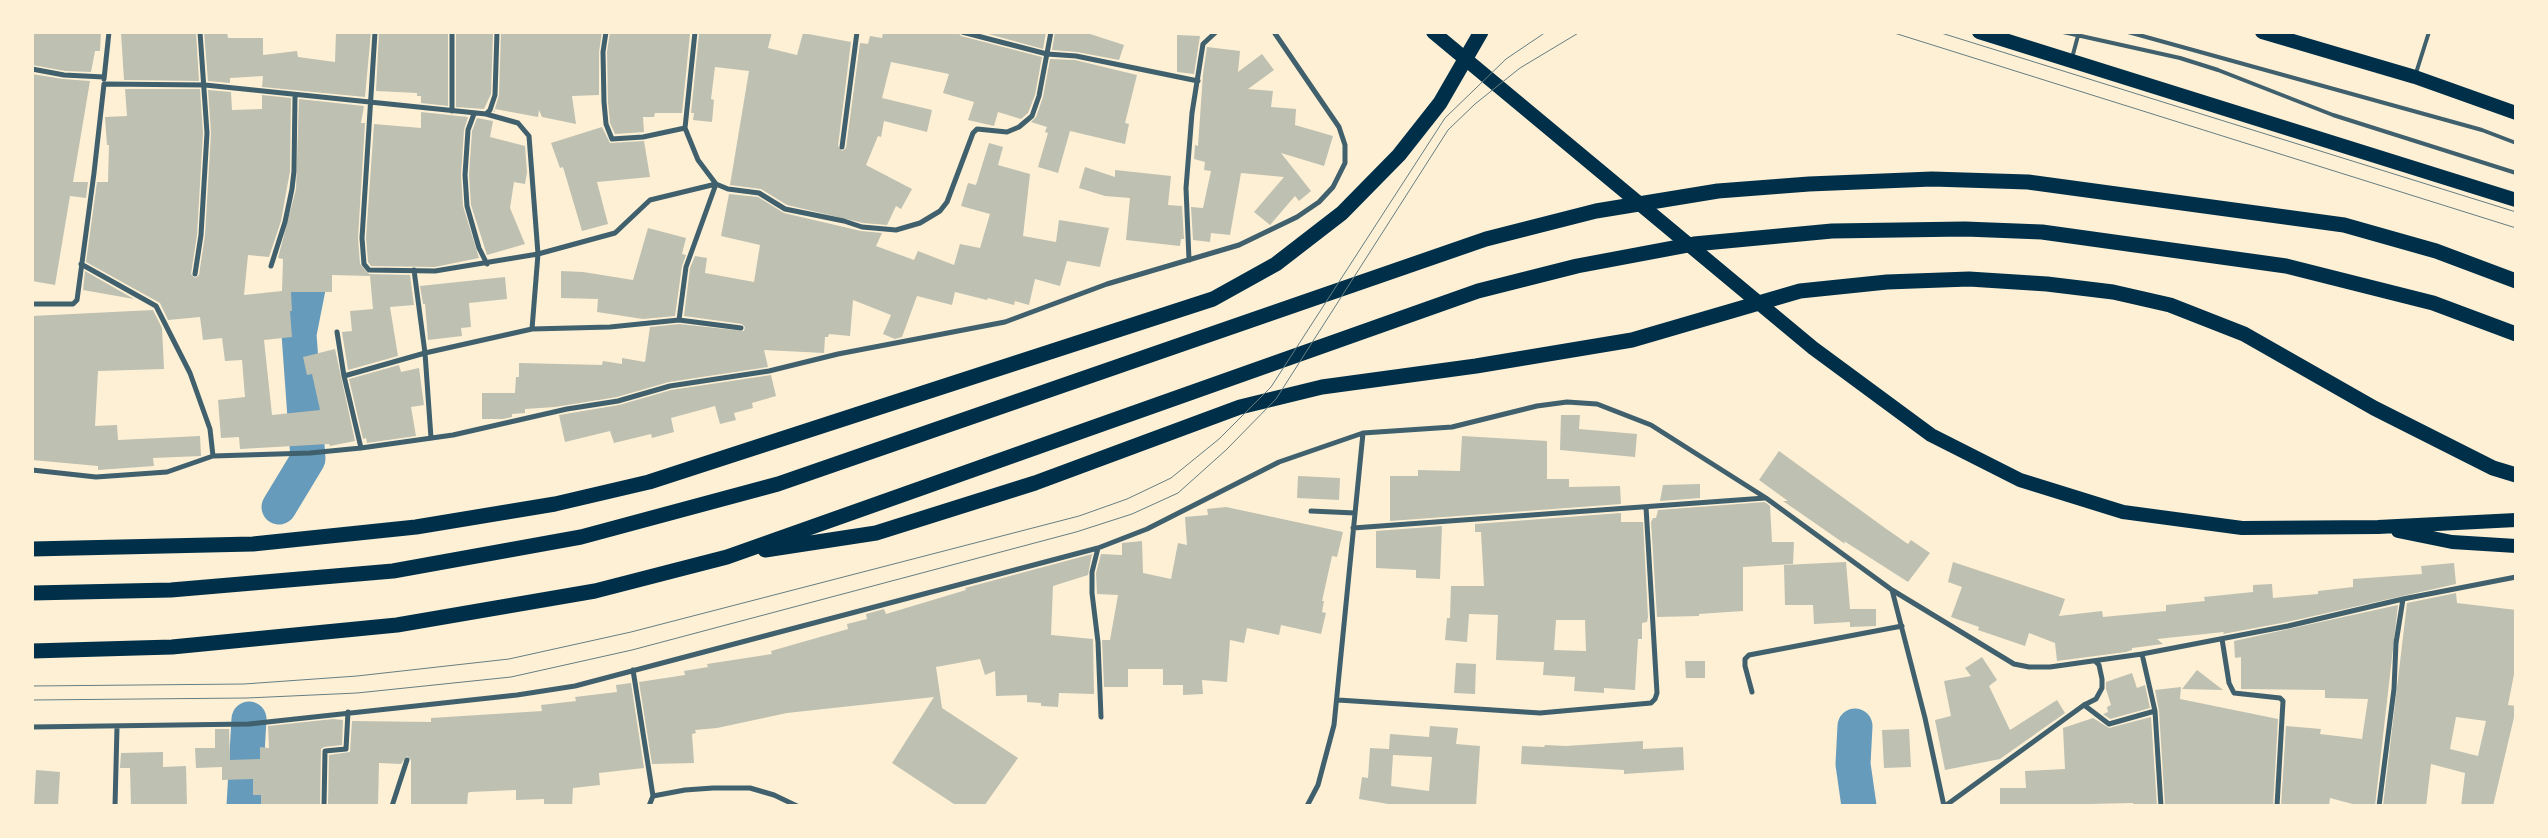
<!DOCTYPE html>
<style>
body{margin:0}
#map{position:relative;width:2548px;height:838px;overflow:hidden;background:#fdf0d5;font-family:Karla,sans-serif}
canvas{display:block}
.frame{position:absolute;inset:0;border:34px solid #fdf0d5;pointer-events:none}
</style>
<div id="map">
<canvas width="2548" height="838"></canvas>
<div class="frame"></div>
</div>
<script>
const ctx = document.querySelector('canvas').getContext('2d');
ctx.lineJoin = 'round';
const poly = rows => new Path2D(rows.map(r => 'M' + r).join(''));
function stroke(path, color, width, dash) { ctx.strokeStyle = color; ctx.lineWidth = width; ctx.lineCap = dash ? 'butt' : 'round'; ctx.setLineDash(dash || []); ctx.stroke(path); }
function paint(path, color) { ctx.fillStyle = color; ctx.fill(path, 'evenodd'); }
stroke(poly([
 [279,507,308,459,299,334,314,258],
 [1855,726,1853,764,1859,806],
 [244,806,249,719]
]), '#669bbc', 35);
paint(poly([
 [32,32,101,32,100,51,95,51,91,72,65,71,32,65],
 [151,32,196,32,199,81,124,80,121,33],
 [204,32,227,32,228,38,263,38,263,55,297,51,298,57,335,62,336,32,371,32,365,97,262,87,263,76,230,78,230,83,208,81],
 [379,32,448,32,448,106,421,103,421,96,417,96,417,93,376,91],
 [456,32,493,32,491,94,484,109,456,107],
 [501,32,602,32,599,52,599,95,572,96,576,124,542,117,539,110,538,117,495,109,495,112,494,112,499,95],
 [610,32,690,34,682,113,655,113,654,117,643,117,644,132,615,134,610,123,608,102,607,52],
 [702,32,772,32,768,48,797,55,803,33,851,42,838,146,842,151,846,148,860,43,868,44,870,36,882,38,883,32,958,32,961,36,1042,57,1035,95,1028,113,1021,119,998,112,994,126,968,120,974,102,943,93,949,74,891,62,882,98,932,110,927,132,884,121,881,137,878,136,866,165,912,189,901,209,896,206,887,225,863,223,787,205,761,189,730,185,749,71,715,67,711,99,714,100,712,122,693,120,694,113,691,113,699,34],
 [981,32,1046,32,1043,49],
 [1055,32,1084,32,1124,45,1119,60,1077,52,1052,50],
 [1177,35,1200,36,1194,74,1177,72],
 [1207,47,1240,51,1238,72,1262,54,1274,70,1248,89,1273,91,1271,107,1296,109,1295,125,1333,136,1324,166,1281,153,1311,191,1299,201,1295,196,1270,225,1254,212,1284,177,1241,173,1230,235,1211,233,1210,242,1193,240,1191,207,1203,208,1211,171,1204,170,1205,162,1194,159,1195,145,1198,146,1203,74],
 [1050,59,1075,60,1137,75,1125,123,1129,124,1125,144,1070,131,1058,173,1038,167,1048,133,1045,132,1047,127,1031,122,1036,117,1043,97],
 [32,74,63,79,90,81,73,182,88,182,86,198,70,196,55,285,32,281],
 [125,89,200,89,203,133,197,235,191,274,195,278,199,275,205,235,211,133,208,90,231,92,232,110,262,109,262,95,291,98,290,171,281,221,269,257,248,255,244,295,282,291,283,259,278,258,296,189,299,99,364,106,361,123,365,123,358,238,360,264,369,274,410,275,414,305,390,307,398,356,348,370,342,332,352,331,350,311,373,309,370,276,332,275,332,292,291,292,292,311,290,311,292,337,264,340,272,415,320,410,312,374,307,375,303,357,335,349,355,441,330,446,329,444,240,449,239,437,221,438,218,400,245,397,242,360,225,361,222,338,203,340,200,317,168,320,160,303,86,262,97,182,108,182,109,145,107,145,105,117,127,116],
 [421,112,468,117,464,130,461,175,463,206,479,258,435,267,371,266,368,262,366,238,374,124,421,128],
 [477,118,493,121,490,137,525,146,527,172,525,184,514,182,510,208,525,244,487,255,471,205,469,175,472,131],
 [602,127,610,143,644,141,650,177,597,182,608,224,582,231,563,167,560,168,551,143],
 [989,143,1003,147,998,165,1030,174,1023,236,1056,242,1059,220,1109,228,1100,267,1067,261,1060,286,1035,279,1029,305,1015,301,1014,305,988,298,987,300,955,292,952,305,917,296,902,337,895,339,883,334,891,315,853,300,850,336,829,334,828,337,825,337,824,353,764,350,768,367,669,382,617,397,555,407,525,409,525,413,512,414,512,417,503,419,482,419,482,393,515,393,516,377,519,377,519,363,602,365,603,361,622,364,622,358,645,362,650,327,679,324,744,331,745,327,742,324,684,316,690,268,695,256,707,258,705,273,754,282,760,245,721,236,729,194,758,197,784,213,861,231,882,233,876,246,914,260,918,251,954,265,960,244,980,248,990,214,961,206,968,183,976,185],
 [1085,167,1115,177,1115,170,1171,176,1168,205,1182,206,1184,239,1181,239,1180,246,1126,240,1130,198,1105,196,1079,188],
 [648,228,686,238,682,254,686,255,682,266,675,316,643,319,597,312,598,299,561,298,561,271,583,272,633,280],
 [85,271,134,299,83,290],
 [505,277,507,299,469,303,471,327,461,328,462,336,428,340,425,304,423,304,420,286],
 [153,310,162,328,164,369,98,371,95,426,117,425,118,440,200,436,201,456,153,458,154,466,98,470,98,466,32,460,32,316],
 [399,365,401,372,419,368,424,405,411,407,416,436,367,443,366,438,363,439,349,379],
 [771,375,776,396,752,403,753,408,734,413,736,420,720,424,715,406,671,418,674,432,652,438,651,434,614,443,610,431,565,442,559,415,619,405,671,390],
 [1561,415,1580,415,1579,429,1637,434,1635,457,1560,450],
 [1462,436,1547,441,1547,479,1569,479,1569,487,1620,486,1621,504,1390,521,1390,476,1418,476,1418,470,1460,471],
 [1779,451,1885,528,1908,544,1911,540,1930,553,1908,582,1844,541,1845,544,1783,501,1788,501,1759,480],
 [1298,476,1340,478,1339,500,1297,498],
 [1700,484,1700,498,1660,501,1663,485],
 [1765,502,1770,506,1772,542,1794,542,1793,564,1743,567,1743,611,1699,614,1699,616,1657,617,1651,522,1653,518,1656,518,1658,510],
 [1226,507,1343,532,1337,557,1332,556,1322,601,1324,601,1322,612,1326,613,1321,634,1281,625,1279,635,1247,628,1244,643,1230,640,1227,682,1202,680,1203,694,1183,695,1183,685,1163,685,1163,669,1128,669,1128,687,1104,687,1102,640,1110,640,1118,595,1097,594,1096,573,1101,554,1122,555,1122,543,1142,541,1143,573,1171,579,1178,543,1187,545,1185,517,1208,515,1207,509],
 [1621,513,1621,522,1643,522,1648,617,1647,622,1642,623,1642,639,1638,639,1635,690,1604,688,1604,693,1574,691,1575,677,1543,675,1544,662,1496,660,1498,615,1469,614,1467,642,1445,640,1447,618,1450,618,1451,586,1484,586,1481,532,1475,532,1475,524],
 [1556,620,1585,620,1586,651,1554,650],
 [1442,526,1440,579,1416,578,1416,570,1376,568,1376,531],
 [1092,554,1088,575,1053,586,1051,635,1093,639,1094,694,1059,693,1058,707,1041,706,1041,703,1027,702,1027,695,996,696,995,671,985,675,980,659,936,667,942,708,1018,758,984,806,957,806,892,763,934,697,787,713,717,728,695,730,696,733,692,734,694,763,652,764,639,682,685,675,684,671,708,667,707,664,772,654,771,651,848,629,847,624,867,619,866,614,884,609,886,614,966,590,965,588],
 [1846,562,1850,609,1876,609,1876,626,1850,627,1850,622,1814,624,1813,605,1785,605,1784,565],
 [1953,562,2065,599,2059,616,2102,611,2103,617,2166,611,2166,605,2205,601,2204,597,2253,592,2253,585,2272,584,2273,598,2318,594,2318,591,2353,587,2353,579,2422,574,2421,566,2454,563,2456,584,2287,622,2223,634,2224,632,2157,639,2163,644,2132,648,2132,650,2126,652,2057,661,2055,643,2029,633,2025,646,1978,630,1979,627,1951,617,1962,587,1948,582],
 [2456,593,2457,603,2516,610,2516,664,2508,705,2516,706,2516,709,2493,806,2461,806,2465,773,2431,764,2426,806,2383,806,2407,603],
 [2456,717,2486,721,2478,756,2450,749],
 [2398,605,2375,806,2360,806,2330,798,2329,806,2281,806,2286,726,2321,729,2320,734,2362,739,2368,699,2325,698,2325,690,2241,689,2241,657,2235,658,2234,641],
 [1982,657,1997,680,1989,686,2010,730,2057,700,2065,713,2000,759,1945,770,1935,720,1951,716,1944,681,1971,676,1965,668],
 [1685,661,1705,661,1705,678,1686,678],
 [1456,663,1476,664,1475,694,1454,693],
 [2197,670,2223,690,2182,689],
 [2132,673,2137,688,2145,685,2150,708,2110,719,2103,714,2108,712,2107,707,2111,705,2106,689,2106,682],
 [631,683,644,768,599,773,600,785,573,788,572,806,544,806,544,799,516,800,516,790,470,792,468,793,467,806,411,806,411,760,407,756,401,764,379,763,378,806,328,805,329,755,350,752,352,721,431,722,431,718,542,711,541,705,576,701,575,697,617,692,616,685],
 [2181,687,2180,699,2278,719,2273,806,2165,806,2159,711,2155,690],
 [2151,717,2157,806,2133,806,2133,803,2000,806,2000,788,2026,788,2025,771,2065,769,2063,728,2093,718,2109,728],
 [333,719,343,720,342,745,324,747,321,749,320,806,261,806,261,795,253,795,253,779,222,780,222,767,196,768,195,748,215,748,215,729,229,729,230,760,260,759,260,747,269,748,268,726],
 [1430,726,1458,728,1456,744,1480,746,1476,806,1400,806,1359,799,1362,777,1368,778,1370,748,1389,749,1390,734,1429,737],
 [1393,755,1432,757,1429,791,1391,786],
 [1909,729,1911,767,1884,768,1882,730],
 [1643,741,1643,749,1683,747,1684,770,1624,774,1624,770,1521,764,1522,746,1544,747,1545,745,1566,746],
 [163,752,163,767,186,766,187,806,131,806,130,768,120,768,121,753],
 [36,770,60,772,58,806,34,806]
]), '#bec0b2');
stroke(poly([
 [2063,32,2180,58,2218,70,2333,115,2516,173],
 [2128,32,2482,130,2516,143],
 [2072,58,2079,32],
 [2416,73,2429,32]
]), '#3f606c', 4);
stroke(poly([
 [375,32,362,238,364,264,369,270,435,271,538,254,615,233,650,200,716,184,728,189,759,193,785,209,844,221,862,227,896,230,920,223,940,211,947,202,973,133,977,129,1007,132,1019,127,1032,116,1039,96,1051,32],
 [452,32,452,111],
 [606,32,603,52,604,102,606,124,612,139,643,137,685,128],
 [695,32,685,128,698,160,716,184],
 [962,32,1047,54,1076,56,1198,81],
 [32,69,64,75,104,77],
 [104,79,109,32],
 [474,114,468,130,465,175,467,206,479,248,487,264],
 [486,114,518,123,529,136,538,254,532,329],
 [842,147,857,32],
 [716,184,686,267,679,320,741,328],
 [1189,260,1186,188,1192,113,1203,44,1216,32],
 [81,264,156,306,190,373,210,429,213,456],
 [271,266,285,222,292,189,294,171,295,96],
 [414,270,425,353,431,438],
 [195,274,201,235,207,133,200,32],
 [32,304,73,304,77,300,94,173,104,84,205,85,486,114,490,110,495,95,497,32],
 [337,332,344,376,361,448],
 [344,376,425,353,532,329,610,327,679,320],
 [32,470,96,477,167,472,213,456,310,453,361,448,453,435,567,409,618,401,670,386,769,371,838,354,1005,322,1107,284,1239,245,1297,217,1319,202,1333,187,1345,163,1345,145,1339,127,1274,32],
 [1311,511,1355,513],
 [1353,528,1765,498],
 [1098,548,1092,572,1092,593,1098,642,1101,717],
 [1892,590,1925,718,1944,806],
 [2222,639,2229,683,2234,693,2280,698,2283,701,2277,806],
 [2142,654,2155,711,2161,806],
 [633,670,653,796],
 [1752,692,1745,666,1745,659,1749,655,1902,626],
 [1338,700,1540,713,1651,703,1655,699,1657,693,1646,507],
 [2084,705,2109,724,2155,711],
 [32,727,249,724,517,695,575,686,1098,548,1147,529,1279,462,1363,433,1452,427,1537,406,1567,402,1597,404,1651,425,1766,498,1892,590,2014,664,2029,667,2050,667,2142,654,2288,626,2403,599,2516,577],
 [115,806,117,727],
 [324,806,325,751,346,749,348,712],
 [392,806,407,760],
 [649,806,653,796,685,790,713,788,750,788,774,795,797,806],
 [1307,806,1318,785,1334,725,1363,433],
 [1945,806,2084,705,2096,699,2102,688,2102,679,2099,665,2095,661],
 [2379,806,2394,689,2396,643,2403,599]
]), '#3f606c', 5);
stroke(poly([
 [1433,32,1813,348,1931,435,2020,480,2123,512,2242,528,2378,527,2516,520],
 [1979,32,2516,200],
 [2262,32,2415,77,2516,113],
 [2398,531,2452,542,2516,546]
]), '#003049', 14);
stroke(poly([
 [32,549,253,544,416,527,555,504,649,482,1213,299,1276,264,1342,213,1399,155,1440,103,1481,32],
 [765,550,876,533,1035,483,1240,407,1322,387,1476,366,1632,340,1800,291,1887,282,1969,279,2047,284,2113,292,2170,305,2244,334,2374,408,2493,468,2516,475],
 [32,593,171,590,393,571,581,537,778,484,1486,239,1596,211,1718,191,1809,184,1932,179,2028,182,2344,225,2436,251,2516,281],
 [32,651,172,647,397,625,595,591,727,557,1478,291,1577,266,1694,244,1832,231,1965,229,2042,232,2286,266,2433,303,2516,334]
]), '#003049', 15);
stroke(poly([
 [1891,32,2516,228],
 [1938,32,2516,212],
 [32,686,244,684,357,676,509,659,631,632,1079,516,1127,499,1171,478,1219,439,1271,387,1445,118,1506,59,1546,32],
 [32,700,247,698,357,693,511,677,632,650,1076,532,1132,514,1178,493,1226,450,1276,399,1448,130,1475,104,1520,68,1580,32]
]), '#657d81', 1);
</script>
